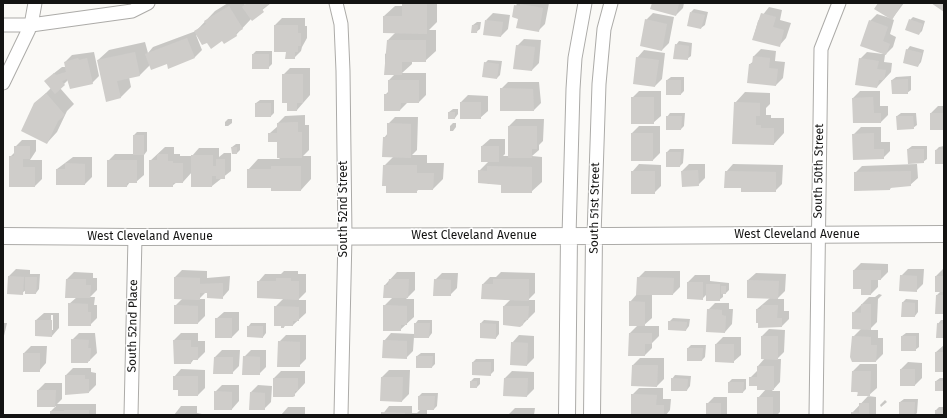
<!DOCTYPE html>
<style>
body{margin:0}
#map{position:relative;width:947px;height:418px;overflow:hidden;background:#faf9f6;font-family:"Fira Sans",sans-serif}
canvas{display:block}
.frame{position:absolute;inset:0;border:4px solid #131312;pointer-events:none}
</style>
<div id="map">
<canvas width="947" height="418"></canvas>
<div class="frame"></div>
</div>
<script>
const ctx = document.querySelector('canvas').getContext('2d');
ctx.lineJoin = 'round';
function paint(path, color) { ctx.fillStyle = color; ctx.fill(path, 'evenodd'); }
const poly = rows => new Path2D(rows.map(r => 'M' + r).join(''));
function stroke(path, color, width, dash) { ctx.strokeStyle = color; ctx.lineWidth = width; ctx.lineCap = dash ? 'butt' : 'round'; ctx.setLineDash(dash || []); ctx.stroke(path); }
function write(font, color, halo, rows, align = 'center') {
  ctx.font = font + ' "Fira Sans",sans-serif'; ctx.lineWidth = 3; ctx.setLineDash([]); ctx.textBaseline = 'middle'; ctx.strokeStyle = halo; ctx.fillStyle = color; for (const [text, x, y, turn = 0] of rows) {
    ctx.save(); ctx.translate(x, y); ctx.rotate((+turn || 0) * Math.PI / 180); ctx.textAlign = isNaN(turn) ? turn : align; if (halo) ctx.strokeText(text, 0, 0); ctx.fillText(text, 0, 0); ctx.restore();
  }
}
paint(poly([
 [228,3,244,3,245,5,247,3,271,3,251,19,236,35,223,40,208,41,196,35,202,50,195,57,169,67,167,63,150,65,140,75,129,77,131,87,120,98,98,60,109,50,145,42,148,53,153,47,196,31,215,11],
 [403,3,437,3,437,22,429,30,436,30,436,51,425,61,412,61,412,64,402,73,426,73,426,95,419,102,407,103,400,110,385,95,389,91,389,80,395,74,385,74,385,54,388,52,388,40,396,32,384,16,395,6,403,6],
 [517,3,549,3,545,24,538,31,519,18,513,17],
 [653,3,684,3,683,8,676,15],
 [879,3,904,3,892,19,894,20,890,34,896,37,893,47,885,55,884,62,892,63,891,72,877,87,860,59,867,52,883,54,870,21,877,14,890,18],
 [769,7,782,10,780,20,791,23,786,38,779,46,753,39,758,21],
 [694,9,708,12,705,25,701,28,691,12],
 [493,13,510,15,508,29,501,36,486,20],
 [653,13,674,17,669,43,662,50,646,20],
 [913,17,925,21,922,31,919,34,910,20],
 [282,18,305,18,305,26,307,26,307,38,302,47,301,51,294,58,287,51,275,25],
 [477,22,481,22,480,29,476,32,473,25],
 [524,39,541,40,539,63,532,70,517,46],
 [679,41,692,43,691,56,687,59,676,45],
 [910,46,924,50,921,62,918,66,907,50],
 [761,49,776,51,775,61,785,62,783,78,776,85,750,64,754,61,754,56],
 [644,50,665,53,662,79,655,86,637,58],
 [256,51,272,51,272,64,268,68,253,54],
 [94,52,99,76,92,83,68,80,60,88,74,104,67,111,57,132,47,143,35,104,51,88,53,74,62,67,66,67,65,62,72,55],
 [488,60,502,61,500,75,497,78,485,63],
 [290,68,310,68,310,95,297,110,288,102,283,75],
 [911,76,911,90,907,93,892,80,896,77],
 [671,77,684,77,684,91,681,94,667,80],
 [508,82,539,82,541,103,534,110,501,89],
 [639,91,661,91,661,116,653,123,632,98],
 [860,91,880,91,880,106,888,106,888,115,881,122,853,98],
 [745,92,770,93,770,104,766,108,766,115,771,115,771,118,784,118,784,133,774,144,735,103],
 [468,95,488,96,488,111,480,118,461,102],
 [260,100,274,100,274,113,271,116,256,103],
 [938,106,944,106,944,129,931,113],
 [453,109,458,109,458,114,455,118,449,112],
 [670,113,685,113,684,126,681,129,667,117],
 [901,113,916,113,917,125,913,128,897,116],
 [305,115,305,125,309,125,309,150,303,156,311,156,311,179,301,190,272,187,248,170,258,159,279,159,281,157,278,142,270,133,278,126,278,123,285,116],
 [395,117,418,117,417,150,412,155,427,155,427,163,444,163,443,179,433,189,419,189,416,192,384,166,393,157,384,138,388,133,388,124],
 [228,119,232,119,232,123,228,126,225,126,225,122],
 [516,119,544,119,543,141,539,145,539,150,532,156,542,157,542,182,531,192,502,184,488,184,479,171,489,161,482,146,490,139,505,139,505,154,503,156,509,156,509,126],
 [453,123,456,123,456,127,453,131,450,131,450,126],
 [639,126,660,126,660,153,653,160,632,133],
 [861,127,881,127,881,142,890,142,890,151,883,158,854,134],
 [137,132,147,132,147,151,144,155,144,175,136,182,130,182,127,186,108,161,115,154,134,154,134,135],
 [22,140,36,140,36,151,30,160,42,160,42,179,35,186,10,186,10,157,15,152,15,147],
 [236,144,240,144,240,150,237,153,231,153,231,171,212,186,192,172,183,182,177,182,172,186,150,161,165,147,174,147,174,154,180,154,180,156,192,156,199,148,219,148,219,157,224,153,233,153,232,147],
 [912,146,927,146,927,159,923,162,908,149],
 [944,146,944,163,936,150,939,147],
 [670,149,684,149,683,163,680,166,667,152],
 [73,157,92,157,92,177,85,184,57,169],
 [639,164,661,165,661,186,654,193,632,172],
 [689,164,705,164,705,178,698,185,682,171],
 [733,164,783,165,782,184,775,191,742,187,726,172],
 [917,164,918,178,910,185,892,187,890,189,855,173,862,166],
 [861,263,888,264,888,272,881,279,878,279,878,287,871,294,862,288,854,270],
 [16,269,30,270,30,274,40,274,39,289,36,293,26,290,22,293,8,293,9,276],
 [908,269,924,269,923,284,916,291,901,276],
 [943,269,944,269,944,313,937,295,941,291,936,276],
 [182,270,207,271,207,278,230,276,229,290,222,298,206,292,199,299,205,299,205,316,198,323,175,306,183,298,175,277],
 [284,271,298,271,298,274,306,274,306,292,298,300,306,300,306,313,293,325,286,325,284,327,275,307,284,298,258,282,265,274,281,274],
 [645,271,680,271,680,287,673,294,652,294,652,318,643,326,659,326,659,336,652,343,652,348,645,355,630,333,638,325,630,302,637,294,638,278],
 [74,272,93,273,93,278,97,278,97,290,90,297,95,297,94,305,97,305,97,318,90,325,69,304,77,297,67,279],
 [397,272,415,272,415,290,406,299,414,299,414,317,400,330,384,306,393,297,385,285],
 [501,272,535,273,535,293,528,300,535,300,535,312,523,324,504,306,511,299,483,284,490,277,496,277],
 [442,273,458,273,457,288,450,295,435,280],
 [756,273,786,274,785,291,777,299,784,299,784,311,789,311,789,319,782,326,757,309,770,298,748,280],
 [695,275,710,275,710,281,729,283,729,290,726,293,723,293,723,297,719,300,707,294,702,299,688,282],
 [879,294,882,295,878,299,877,322,869,330,878,330,878,338,883,338,883,354,876,361,853,337,861,329,853,313,869,297,875,297],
 [906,299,918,300,918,312,915,316,902,316,903,302],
 [715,303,729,303,729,309,733,309,732,324,725,332,708,310],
 [224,312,239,312,239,330,232,337,216,319],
 [44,313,59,313,59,328,52,336,36,320],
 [51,315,53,315,53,330,51,330],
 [673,318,690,319,689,326,686,330,669,322],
 [418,320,432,320,432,333,429,337,414,337,413,351,406,358,384,341,391,333,415,334,415,324],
 [484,320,499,321,499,334,496,338,481,323],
 [941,320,944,320,944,337,938,324],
 [3,323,7,323,3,340],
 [251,323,266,323,266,333,263,337,248,327],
 [769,329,785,330,784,352,777,359,781,359,780,382,772,391,780,391,780,412,777,415,758,415,758,398,766,389,758,385,750,378,758,370,758,366,765,358,762,336],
 [79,333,95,333,97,353,88,362,72,340],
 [181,333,198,333,198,341,205,341,205,352,198,359,194,359,191,363,174,340],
 [906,333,919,333,919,347,915,350,902,336],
 [286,335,306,335,306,359,299,366,279,342],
 [519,335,534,336,534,358,527,365,512,343],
 [723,337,741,337,741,355,733,362,716,344],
 [691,345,706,345,705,357,702,360,688,348],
 [944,345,944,371,936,352],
 [31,346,47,346,46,363,39,371,24,353],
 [222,350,240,350,239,366,232,373,215,357],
 [251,350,266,350,266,367,259,374,244,357],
 [421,353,435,353,435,364,432,367,417,356],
 [640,358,664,358,664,379,657,386,633,365],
 [476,359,494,359,494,371,490,375,473,362],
 [908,362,922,363,922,378,915,385,901,369],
 [860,364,877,364,877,388,868,396,876,397,876,415,852,415,852,413,869,395,852,391,853,371],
 [73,368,91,368,91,372,96,373,96,385,89,392,66,375],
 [181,369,205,370,205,388,198,395,179,389,174,377],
 [389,370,410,370,409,394,402,401,382,377],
 [281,371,305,371,305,383,294,395,274,378],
 [512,371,534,372,534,389,527,396,505,378],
 [675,375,691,376,690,386,687,390,672,379],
 [474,378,480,378,480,384,477,387,471,381],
 [940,378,944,378,944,390,936,381],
 [732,379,746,379,746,389,743,392,729,382],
 [45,383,62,383,62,399,57,404,96,404,96,415,51,415,51,411,56,406,38,406,38,390],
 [222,385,239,385,239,401,232,409,215,392],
 [258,385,272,386,271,402,264,409,251,392],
 [639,388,663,388,663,399,671,399,670,410,666,415,632,415,632,395],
 [422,393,438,393,437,406,434,409,427,409,427,415,382,415,389,406,412,406,412,413,417,413,421,409,419,396],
 [714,397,727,397,727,415,707,415,707,404],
 [904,399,918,399,917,413,915,415,900,415,900,402],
 [885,400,887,402,881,407,880,405],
 [181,406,197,406,197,413,207,415,174,415],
 [288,407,305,407,305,415,281,415],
 [939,407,944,407,944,415,936,415,936,410],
 [515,408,535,408,534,415,508,415]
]), '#0003');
paint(poly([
 [247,3,270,3,262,9,264,12,252,21,242,7],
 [402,3,427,3,427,34,383,33,383,16,402,16],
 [652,3,679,3,676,16,650,9],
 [878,3,902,3,892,20,874,9],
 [931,3,944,3,944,12],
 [520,4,543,8,539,32,516,28,518,19,512,17,514,5,520,6],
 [229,6,243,29,236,33,237,36,224,44,222,41,211,49,207,43,202,45,194,31,206,24,204,21],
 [690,12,705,15,701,29,687,26],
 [761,13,776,17,773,27,784,30,780,47,752,40],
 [645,19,667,24,662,51,640,46],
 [909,19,923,24,919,35,905,30],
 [485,20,503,22,501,37,483,35],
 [869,20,888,27,883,41,890,44,886,55,860,46],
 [274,25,298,25,298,33,301,33,301,46,298,46,298,52,295,52,295,59,285,59,286,52,274,52],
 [472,25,478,25,477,33,471,33],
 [187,38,195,58,168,69,167,64,151,70,145,54],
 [387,40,426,40,426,62,402,62,402,75,384,75],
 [675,44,689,46,688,60,673,59],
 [516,45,535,47,532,71,513,69],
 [906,49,922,53,918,67,903,63],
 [135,52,140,76,117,81,121,98,106,102,97,60],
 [252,54,269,54,269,69,252,69],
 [753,56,770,58,769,68,778,69,776,86,747,83,749,64,752,64],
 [636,57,659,60,655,87,633,84],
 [78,58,79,60,87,58,93,84,70,89,67,79,62,81,65,85,55,94,44,81,54,73,56,75,66,72,64,62],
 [859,58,879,61,877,69,886,70,884,80,879,80,877,88,855,85],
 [484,62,499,64,497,79,482,77],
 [282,74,303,74,303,103,297,103,297,111,287,111,287,103,282,103],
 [908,79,908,94,892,94,891,80],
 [388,80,419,80,419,103,401,103,400,111,384,111,384,94,388,94],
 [666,80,681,80,681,95,666,95],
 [500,88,533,89,534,111,500,111],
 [46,93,65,115,58,121,47,144,21,131,34,103],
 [631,97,654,97,654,124,631,124],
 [873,97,874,113,881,113,881,123,853,123,852,98],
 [460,102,481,102,481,119,460,119],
 [734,102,760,103,760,116,756,116,756,125,761,125,761,128,774,128,774,145,732,144],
 [255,103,271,103,271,117,255,117],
 [448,112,455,112,455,119,448,119],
 [930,113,944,113,944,130,930,130],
 [666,116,682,116,681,130,666,130],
 [896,116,913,116,914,129,897,130],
 [295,122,298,122,298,132,302,132,302,158,277,158,277,142,268,142,268,133,277,133,277,123],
 [387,123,411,124,411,158,382,157,383,137,387,137],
 [508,126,537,126,537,149,532,149,532,158,508,158],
 [631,133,653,133,653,161,631,161],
 [874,133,874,149,884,149,884,159,853,160,852,134],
 [133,135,144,135,144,155,133,155],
 [14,146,30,146,30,159,23,159,23,167,35,167,35,187,9,187,9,156,14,156],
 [481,146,499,146,499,162,481,162],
 [231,147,237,147,237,154,232,154],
 [907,149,924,149,924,163,908,164],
 [944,149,944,164,935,164,935,150],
 [666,152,681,152,680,167,666,167],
 [157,154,168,154,168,161,173,161,173,163,183,163,183,183,173,183,173,187,149,187,149,160,157,160],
 [191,155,213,155,213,166,216,166,216,159,225,159,225,179,216,179,216,176,212,176,212,187,191,187],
 [107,160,137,160,137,183,127,183,127,187,107,187],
 [65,163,85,164,85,185,56,185,56,169,65,169],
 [383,165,417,165,417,173,434,173,433,190,417,190,417,193,386,193,386,186,382,186],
 [271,166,301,166,301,191,271,191,271,188,247,188,247,169,271,169],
 [487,166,532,167,532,193,501,193,501,185,478,183,478,170,487,171],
 [698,170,699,186,682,187,681,171],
 [631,171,655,171,655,194,631,194],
 [725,171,776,172,776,192,741,192,741,188,724,188],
 [911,171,911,186,890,188,890,190,854,191,854,172],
 [853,270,881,270,881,280,871,280,871,295,861,295,861,289,853,289],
 [900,275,917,276,917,292,899,291],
 [8,276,24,277,23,295,7,294],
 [935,276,944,276,944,292,935,292],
 [25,277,37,277,36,294,25,294],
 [174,277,200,278,200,284,223,283,223,299,207,298,207,293,200,293,200,300,174,299],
 [637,277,674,278,673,295,636,295],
 [276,278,291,278,291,281,299,281,299,300,257,298,257,281,276,281],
 [66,279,86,279,86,285,91,285,90,298,65,298],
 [389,279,409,279,408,298,383,298,384,285,388,285],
 [434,279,451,280,451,296,433,296],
 [493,279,529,279,529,301,481,299,482,284,493,284],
 [747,280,779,281,778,299,747,298],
 [687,282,703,282,703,300,687,299],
 [706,284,720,284,720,301,706,301],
 [721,286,726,286,726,294,721,294],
 [936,295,944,295,944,314,935,314],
 [629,301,645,302,645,326,629,326],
 [902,302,915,303,915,317,901,317],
 [68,303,88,304,88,312,91,312,91,326,68,326],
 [861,304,871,304,871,330,852,329,852,312,861,313],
 [174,305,198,306,198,324,174,324],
 [383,305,407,306,407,325,401,325,401,331,383,331],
 [762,305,778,305,777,318,782,318,782,327,758,328,758,323,756,323,756,309,761,309],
 [274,306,299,307,299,321,293,321,293,326,284,326,284,328,281,328,281,326,274,326],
 [503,306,529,306,528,320,524,320,523,325,520,327,503,325],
 [707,309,722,310,722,315,726,316,725,333,706,332],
 [215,318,232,318,232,338,215,338],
 [35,320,52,320,52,337,35,336],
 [668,321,687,322,686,331,668,330],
 [414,323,430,323,429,338,414,338],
 [480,323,496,324,496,339,480,338],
 [937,323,944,324,944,338,936,338],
 [247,326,263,326,263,338,247,337],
 [629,333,652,333,652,344,645,344,645,356,628,356],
 [761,336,778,336,778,360,761,359],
 [852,336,871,337,871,345,877,345,876,362,852,362,850,357],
 [901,336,916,336,916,351,901,351],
 [71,339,89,340,88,348,91,348,90,361,88,361,88,363,71,363],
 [173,340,191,340,191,347,198,347,198,360,191,360,191,364,174,364],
 [383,340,407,341,407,359,382,358],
 [278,341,300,342,300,367,277,367],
 [511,342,528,343,527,366,510,365],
 [715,344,734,344,734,363,715,362],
 [687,348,703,348,702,361,687,361],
 [935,352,944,352,944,372,935,372],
 [23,353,40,353,40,372,23,372],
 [243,356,260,357,260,375,242,375],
 [416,356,433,356,432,368,416,368],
 [214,357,233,357,233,374,213,374],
 [472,362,491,362,491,376,472,375],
 [632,365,658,365,657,387,631,386],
 [757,366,774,366,774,390,757,390,757,386,749,386,749,377,757,377],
 [900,369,915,369,915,386,900,386],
 [852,371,871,371,870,396,857,396,858,392,851,392],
 [65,375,85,375,85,379,89,379,89,393,65,395],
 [173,376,198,376,198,396,178,396,178,390,173,390],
 [381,377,403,377,402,402,380,401],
 [273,378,298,378,298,391,295,391,295,396,293,397,273,397],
 [504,378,528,378,527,397,503,396],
 [671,378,688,379,687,391,671,391],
 [470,381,477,381,477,388,470,388],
 [935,381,944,381,944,391,935,391],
 [728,382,744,382,743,393,728,393],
 [37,390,56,390,55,407,37,407],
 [214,391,232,392,232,410,214,410],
 [250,392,265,393,265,410,249,410],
 [631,394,657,395,656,405,664,405,664,415,631,415],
 [418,396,435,396,434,410,418,410],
 [757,397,773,397,773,415,757,415],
 [899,402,915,402,914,415,899,415],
 [706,403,721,403,721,415,706,415],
 [859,403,869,403,869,415,851,415,851,412,859,413],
 [64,410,89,410,89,415,50,415,50,411,64,411],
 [935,410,944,410,944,415,935,415],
 [381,412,405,413,405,415,381,415]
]), '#cfcdca');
const minor = poly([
 [336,3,341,24,343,71,345,236,341,415],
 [3,25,31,25,132,11,148,3],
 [3,83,31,25,35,3],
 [569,236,573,89,575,58,585,3],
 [594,236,599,84,604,29,611,3],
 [131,415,135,237],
 [816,415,821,49,839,3]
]);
const tertiary = poly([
 [3,236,135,237,609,236,944,234],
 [567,415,569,236],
 [592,415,594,236]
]);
stroke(minor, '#acaba8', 15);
stroke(tertiary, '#acaba8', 18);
stroke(minor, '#fff', 13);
stroke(tertiary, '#fff', 16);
write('12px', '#131312', '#fff', [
 ["South 50th Street",819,171,-89],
 ["South 51st Street",595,208,-89],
 ["South 52nd Street",344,209,-90],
 ["West Cleveland Avenue",797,235],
 ["West Cleveland Avenue",474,236],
 ["West Cleveland Avenue",150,237],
 ["South 52nd Place",133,326,-89]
]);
</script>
